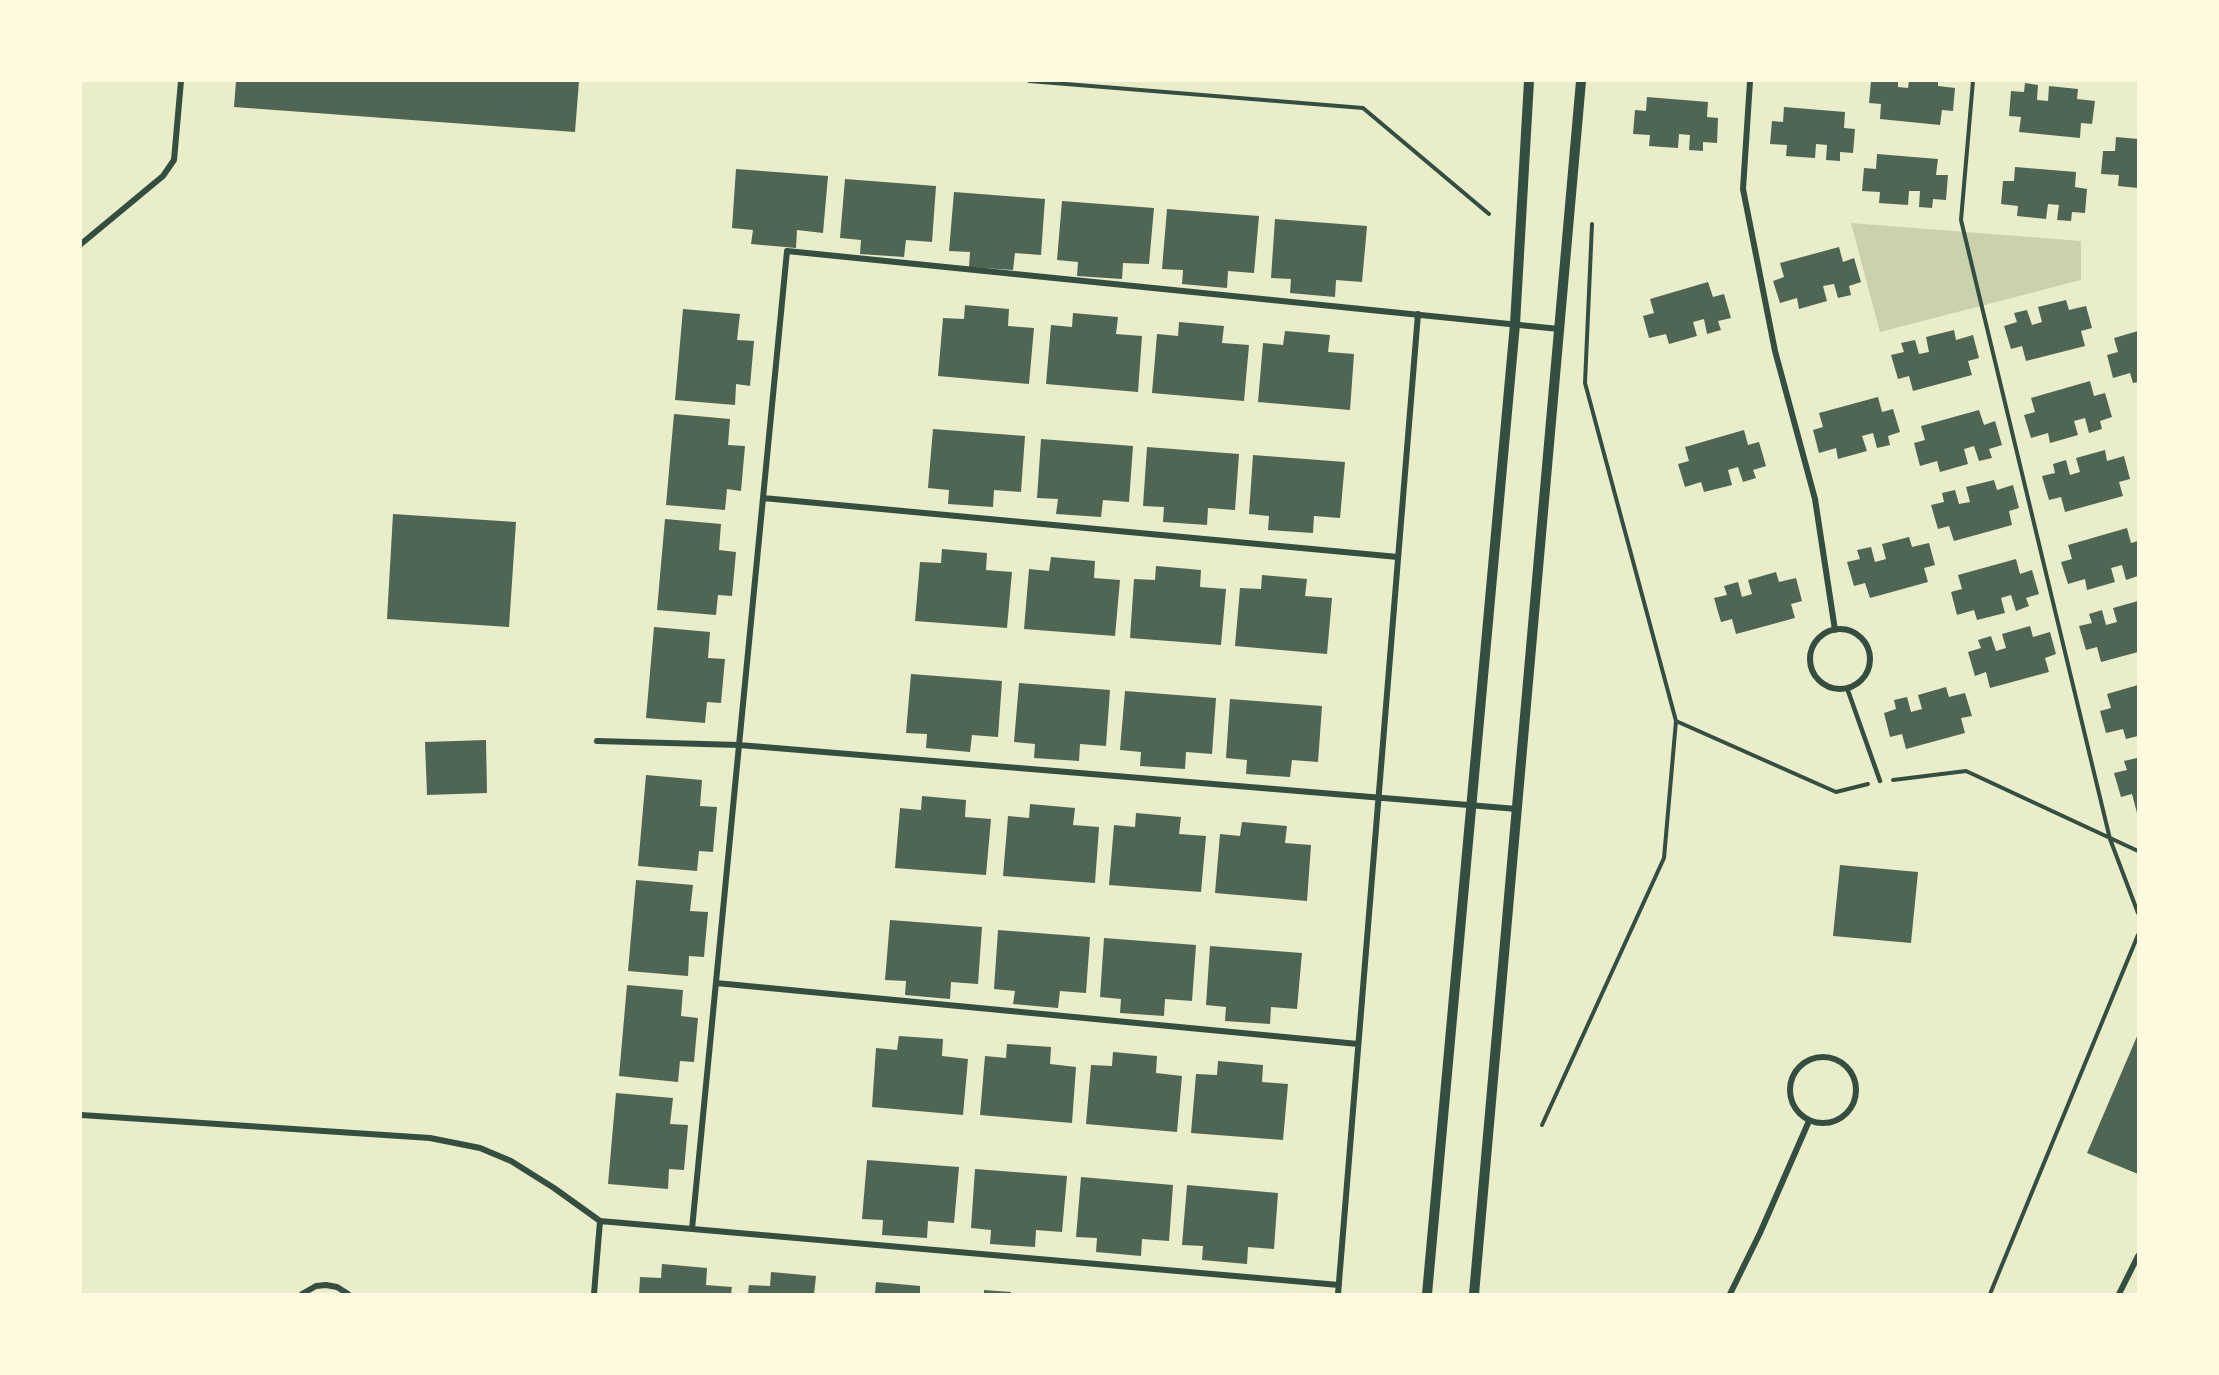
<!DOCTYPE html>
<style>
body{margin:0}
#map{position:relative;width:2219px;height:1375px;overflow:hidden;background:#e9edc9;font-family:"Nunito Sans",sans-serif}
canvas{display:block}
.frame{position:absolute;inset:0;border:82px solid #fefae0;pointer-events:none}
</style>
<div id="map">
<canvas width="2219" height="1375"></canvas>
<div class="frame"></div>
</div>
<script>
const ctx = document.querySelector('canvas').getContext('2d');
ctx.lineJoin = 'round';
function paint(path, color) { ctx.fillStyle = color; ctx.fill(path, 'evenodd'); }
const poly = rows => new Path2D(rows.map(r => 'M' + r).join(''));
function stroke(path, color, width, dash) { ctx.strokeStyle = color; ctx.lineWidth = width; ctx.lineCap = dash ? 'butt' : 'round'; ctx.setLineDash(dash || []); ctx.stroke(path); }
paint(poly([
 [1851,223,2081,241,2081,280,1880,332]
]), '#cad2ad');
paint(poly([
 [236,81,579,81,575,132,234,107],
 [1871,81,1898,81,1898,87,1908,88,1909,81,1938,81,1938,86,1955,88,1953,111,1942,110,1940,125,1880,119,1881,104,1869,103],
 [2025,83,2038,85,2037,100,2048,101,2049,86,2078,89,2077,99,2095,101,2092,124,2081,123,2080,138,2019,132,2021,117,2009,116,2011,91,2024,92],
 [1647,97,1708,102,1707,117,1718,118,1717,143,1703,142,1703,151,1689,150,1690,135,1679,134,1678,148,1649,146,1650,135,1633,134,1635,110,1646,111],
 [1784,107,1845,112,1844,128,1855,129,1853,153,1840,152,1840,161,1826,160,1827,145,1816,144,1815,158,1786,156,1787,145,1770,144,1772,121,1783,122],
 [2116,137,2138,139,2138,188,2118,186,2119,175,2101,174,2103,151,2115,151],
 [1877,154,1938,159,1936,175,1948,175,1946,200,1933,199,1932,208,1919,207,1920,191,1909,191,1908,205,1879,203,1880,192,1862,191,1864,168,1876,169],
 [2015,167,2076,172,2075,187,2087,189,2085,213,2072,212,2071,221,2057,220,2059,205,2048,204,2046,219,2017,216,2018,206,2001,204,2003,181,2014,181],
 [736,169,828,176,823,233,797,230,796,248,751,244,753,230,732,228],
 [845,179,936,186,932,242,906,240,904,257,860,254,861,240,840,238],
 [954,192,1045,199,1041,255,1015,253,1013,270,969,267,970,252,949,251],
 [1062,201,1154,208,1149,264,1123,263,1122,279,1077,276,1078,262,1057,260],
 [1167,209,1259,216,1254,273,1228,271,1227,288,1182,284,1183,270,1162,269],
 [1275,219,1367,226,1362,282,1336,280,1335,297,1290,293,1291,279,1271,278],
 [1839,247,1843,262,1854,258,1861,282,1849,286,1851,295,1838,298,1834,284,1823,286,1827,301,1799,309,1797,298,1780,303,1773,281,1784,277,1780,263],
 [1708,282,1713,297,1724,294,1731,318,1718,321,1721,330,1707,334,1704,319,1693,322,1697,336,1669,344,1666,334,1649,338,1643,316,1654,313,1650,299],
 [2066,300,2069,310,2086,306,2092,328,2081,331,2085,346,2026,361,2022,346,2011,349,2004,326,2017,322,2014,313,2027,310,2032,325,2042,322,2038,307],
 [965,305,1009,309,1008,326,1034,328,1029,384,938,376,943,318,964,319],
 [683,309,740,314,737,340,754,341,750,386,736,384,735,405,675,400],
 [1073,313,1118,317,1116,334,1142,336,1138,392,1046,384,1051,325,1072,327],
 [1179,322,1224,326,1222,343,1249,345,1244,401,1152,393,1157,334,1178,336],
 [1954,330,1956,340,1973,335,1979,358,1968,361,1972,375,1913,391,1909,376,1898,379,1891,355,1904,352,1901,343,1915,340,1919,354,1929,352,1926,337],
 [1285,331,1330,335,1328,352,1354,354,1350,410,1258,402,1263,343,1283,345],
 [2138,331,2138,382,2133,383,2130,373,2113,378,2107,355,2118,352,2114,338],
 [2090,381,2094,396,2105,393,2112,417,2100,421,2102,429,2089,433,2085,418,2074,421,2078,435,2050,443,2048,433,2031,438,2024,415,2035,412,2031,398],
 [1878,397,1882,412,1893,409,1900,432,1888,436,1890,445,1877,448,1873,433,1862,436,1867,451,1838,459,1836,448,1819,453,1813,430,1823,427,1819,413],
 [1979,410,1984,425,1995,421,2002,445,1989,449,1992,458,1979,461,1974,446,1964,449,1968,464,1940,472,1937,461,1920,466,1914,443,1925,440,1921,426],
 [674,414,730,419,728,445,745,446,741,491,727,489,725,510,666,505],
 [933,429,1025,436,1021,492,994,490,993,507,948,504,949,490,928,488],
 [1744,430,1748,445,1759,442,1766,466,1753,470,1756,478,1743,482,1738,467,1728,470,1732,485,1704,492,1701,482,1685,487,1678,464,1689,461,1685,447],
 [1041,439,1133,446,1129,502,1103,500,1101,517,1056,514,1058,499,1037,498],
 [1147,447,1239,454,1235,510,1208,508,1207,525,1163,522,1164,507,1143,506],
 [2105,450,2107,461,2124,456,2130,479,2119,482,2123,496,2065,512,2061,497,2049,500,2042,476,2055,473,2053,464,2066,460,2070,475,2080,472,2076,458],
 [1253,455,1345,462,1340,518,1314,516,1313,533,1268,530,1269,516,1249,514],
 [1994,480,1997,490,2013,485,2019,508,2009,511,2012,525,1954,541,1949,526,1938,529,1931,505,1944,502,1942,493,1955,490,1959,504,1970,502,1966,487],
 [393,514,516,522,509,627,387,619],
 [665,519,721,524,719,550,736,552,732,596,718,595,716,615,657,610],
 [2127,528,2131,543,2138,541,2138,576,2126,580,2122,565,2111,568,2115,582,2087,590,2085,579,2068,584,2061,562,2072,559,2068,545],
 [1909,537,1912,547,1929,543,1935,565,1924,568,1928,582,1870,598,1865,583,1854,586,1847,562,1860,559,1857,550,1871,547,1875,562,1886,559,1882,544],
 [942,549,987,553,986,570,1012,572,1007,628,915,621,920,562,941,563],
 [1051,557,1095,561,1094,578,1120,580,1115,636,1024,629,1029,569,1049,571],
 [2016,559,2020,574,2032,570,2039,594,2026,598,2029,606,2016,611,2011,595,2001,598,2005,613,1977,620,1974,610,1957,615,1951,592,1962,589,1958,575],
 [1156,566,1201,570,1200,587,1226,589,1221,645,1130,638,1134,579,1155,580],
 [1776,572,1779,582,1796,578,1802,601,1791,604,1795,618,1736,634,1732,619,1721,622,1714,598,1727,595,1724,586,1738,582,1742,597,1752,594,1748,580],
 [1262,575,1307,579,1305,596,1332,598,1327,654,1235,646,1240,588,1261,589],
 [2138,601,2138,652,2101,662,2097,647,2086,650,2079,626,2092,623,2089,614,2102,610,2106,625,2117,622,2113,608],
 [2030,626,2033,637,2050,632,2056,654,2045,658,2049,672,1990,688,1986,672,1975,676,1968,652,1981,648,1978,640,1991,636,1996,651,2006,648,2002,634],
 [654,627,710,632,708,658,725,659,721,703,707,702,705,723,646,718],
 [911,674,1002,681,998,737,972,735,970,752,926,748,927,734,906,733],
 [1019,683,1110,690,1106,746,1080,744,1079,761,1034,758,1035,744,1014,742],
 [2138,685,2138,736,2126,739,2123,729,2106,733,2100,711,2111,708,2107,694],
 [1946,687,1949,697,1965,693,1972,716,1961,718,1965,733,1906,749,1902,734,1890,737,1884,713,1896,709,1894,700,1907,697,1911,712,1922,709,1918,695],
 [1125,691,1216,698,1212,754,1186,752,1185,769,1140,766,1141,752,1120,750],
 [1230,699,1322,706,1318,762,1292,760,1290,777,1246,774,1247,760,1226,758],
 [486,740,487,793,427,795,425,742],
 [2137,758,2138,813,2137,813,2132,794,2121,797,2114,773,2127,770,2124,761],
 [646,775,702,780,700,806,717,807,713,852,699,851,697,871,638,866],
 [922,796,966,800,965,817,991,819,986,875,895,868,900,808,921,810],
 [1030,804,1075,808,1073,825,1099,827,1095,883,1003,876,1008,816,1029,818],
 [1136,813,1181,817,1179,834,1206,836,1201,892,1109,885,1114,825,1135,827],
 [1242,822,1287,826,1285,843,1311,845,1307,901,1215,893,1220,834,1240,836],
 [1840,865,1918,872,1911,943,1833,936],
 [636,880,693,885,690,911,708,912,704,957,689,956,688,976,628,971],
 [890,920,982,927,978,984,951,982,950,999,905,995,906,981,885,980],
 [998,930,1090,937,1086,993,1060,991,1058,1008,1013,1004,1015,991,994,989],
 [1104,938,1196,945,1192,1001,1165,999,1164,1016,1120,1013,1121,999,1100,997],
 [1210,946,1302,953,1297,1009,1271,1007,1270,1024,1225,1021,1226,1007,1206,1005],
 [627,985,683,990,681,1016,698,1018,694,1062,680,1061,678,1082,619,1076],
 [2138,1034,2138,1174,2087,1153],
 [899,1036,943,1039,942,1056,968,1059,963,1115,872,1107,876,1048,897,1050],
 [1007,1044,1051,1047,1050,1064,1076,1067,1072,1123,980,1115,985,1056,1006,1058],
 [1113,1052,1157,1056,1156,1073,1182,1076,1177,1132,1086,1124,1091,1065,1112,1066],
 [1218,1061,1263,1065,1262,1082,1288,1084,1283,1140,1191,1133,1196,1074,1217,1075],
 [616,1093,673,1098,670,1124,688,1125,684,1170,669,1169,668,1189,608,1184],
 [867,1160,959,1167,954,1223,928,1221,927,1238,882,1235,883,1220,862,1219],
 [975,1169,1067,1176,1062,1232,1036,1230,1035,1247,990,1244,991,1230,971,1228],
 [1081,1177,1173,1185,1169,1241,1142,1239,1141,1256,1096,1252,1097,1238,1076,1237],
 [1187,1185,1278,1193,1274,1249,1248,1247,1247,1264,1202,1260,1203,1246,1182,1245],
 [662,1264,707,1268,706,1285,732,1287,731,1294,639,1294,640,1277,661,1278],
 [771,1272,816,1276,814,1294,748,1294,749,1285,770,1286],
 [876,1282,920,1286,920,1294,875,1294],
 [984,1290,1011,1292,1011,1294,984,1294]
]), '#4f6655');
stroke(poly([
 [1029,81,1363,108,1489,214],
 [1973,81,1961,220,2110,839,2138,913],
 [1592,224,1585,383,1676,721,1836,792,1868,784],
 [1893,780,1966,771,2138,851],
 [1542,1125,1664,858,1676,721],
 [1990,1294,2138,935]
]), '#344e41', 4);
stroke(poly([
 [1847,688,1880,781]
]), '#344e41', 4.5);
stroke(poly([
 [1750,81,1743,189,1775,351,1815,499,1835,630],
 [81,244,163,176,174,160,181,81],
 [763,498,1398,557],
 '1810 659a30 30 0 1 1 60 0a30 30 0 1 1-60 0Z',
 [597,741,739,745,1517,809],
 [716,983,1358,1044],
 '1790 1090a33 33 0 1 1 66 0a33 33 0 1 1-66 0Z',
 [81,1115,430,1138,480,1148,511,1161,554,1188,600,1221,594,1294],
 [600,1221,1339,1285],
 [692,1229,787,251,1559,329],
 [302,1294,316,1286,326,1285,337,1287,348,1294],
 [1338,1294,1418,314],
 [1730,1294,1760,1233,1809,1121],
 [2119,1294,2138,1256]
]), '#344e41', 6);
stroke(poly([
 [1427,1294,1515,324,1529,81],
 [1474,1294,1581,81]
]), '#344e41', 10);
</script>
